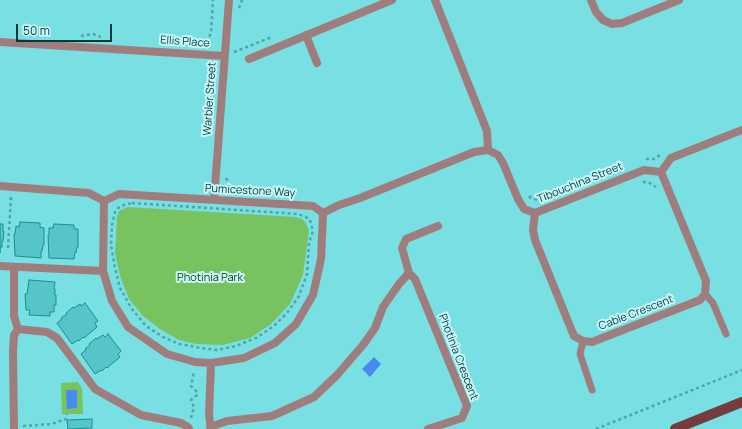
<!DOCTYPE html>
<style>
body{margin:0}
#map{position:relative;width:742px;height:429px;overflow:hidden;background:#78dfe3;font-family:Manrope,sans-serif}
canvas{display:block}
.scale{position:absolute;left:16px;top:24px;width:96px;height:18px;box-sizing:border-box;border:2px solid #073738;border-top:0;padding-left:5px;font-size:12px;line-height:14px;white-space:nowrap;color:#073738;-webkit-text-stroke:3px #c7f7f8;paint-order:stroke}
</style>
<div id="map">
<canvas width="742" height="429"></canvas>
<div class="scale">50 m</div>
</div>
<script>
const ctx = document.querySelector('canvas').getContext('2d');
ctx.lineJoin = 'round';
function paint(path, color) { ctx.fillStyle = color; ctx.fill(path, 'evenodd'); }
const poly = rows => new Path2D(rows.map(r => 'M' + r).join(''));
function stroke(path, color, width, dash) { ctx.strokeStyle = color; ctx.lineWidth = width; ctx.lineCap = dash ? 'butt' : 'round'; ctx.setLineDash(dash || []); ctx.stroke(path); }
function write(font, color, halo, rows, align = 'center') {
  ctx.font = font + ' Manrope,sans-serif'; ctx.lineWidth = 4; ctx.setLineDash([]); ctx.textBaseline = 'middle'; ctx.strokeStyle = halo; ctx.fillStyle = color; for (const [text, x, y, turn = 0] of rows) {
    ctx.save(); ctx.translate(x, y); ctx.rotate((+turn || 0) * Math.PI / 180); ctx.textAlign = isNaN(turn) ? turn : align; if (halo) ctx.strokeText(text, 0, 0); ctx.fillText(text, 0, 0); ctx.restore();
  }
}
paint(poly([
 [128,207,295,217,302,219,306,223,309,231,303,275,290,304,271,324,250,338,223,345,196,344,179,340,160,329,143,316,129,299,120,276,115,253,117,217,119,211],
 [78,382,82,389,83,414,62,414,61,383]
]), '#78c360');
paint(poly([
 [374,357,381,364,370,377,362,369],
 [66,390,77,390,77,408,67,409]
]), '#478af1');
const building = poly([
 [20,222,40,223,40,227,44,228,44,245,43,245,42,251,41,251,41,258,15,256,14,234,15,234,16,226,19,227,20,222],
 [0,224,3,224,3,231,4,231,3,241,2,241,2,247,0,247,0,253,0,224],
 [54,224,74,225,74,229,78,229,78,247,77,247,76,253,75,252,74,259,49,258,48,235,49,235,49,228,53,228,54,224],
 [29,280,55,282,54,289,55,289,55,295,56,295,56,305,54,305,54,312,50,312,50,316,29,315,30,310,26,310,25,294,27,294,29,280],
 [85,303,98,321,95,323,97,327,84,338,83,337,79,341,78,340,72,344,57,323,62,319,61,318,67,314,66,313,73,307,74,308,80,304,81,306,85,303],
 [108,334,121,351,118,354,120,357,107,368,106,367,102,371,101,370,95,374,81,354,86,350,85,349,90,345,89,344,96,338,97,339,103,335,105,337,108,334],
 [92,419,92,428,68,429,67,420,92,419]
]);
paint(building, '#56c5c9');
stroke(building, '#178f93', 1);
stroke(poly([
 [239,8,242,0],
 [81,36,93,34,101,37],
 [200,44,208,39,211,33,213,0],
 [234,52,272,37],
 [646,159,654,159,660,155],
 [226,178,230,186,239,190],
 [643,182,648,182,656,187],
 [529,196,531,198,538,200],
 [132,203,298,214,306,217,310,220,313,231,309,243,307,274,299,296,287,313,274,326,256,338,236,346,217,350,201,348,179,344,163,337,146,326,132,309,120,288,115,268,111,245,112,225,115,212,120,206,132,203],
 [8,248,11,197],
 [191,418,194,407,191,400,197,395,197,392,191,386,194,372],
 [23,426,52,424,66,419,67,414],
 [596,429,742,370]
]), '#51a5a8', 2.5, [3, 3]);
stroke(poly([
 [705,294,713,303,726,334],
 [583,341,580,354,592,390]
]), '#a07d7d', 7);
stroke(poly([
 [435,0,487,131,488,150],
 [591,0,596,12,603,20,612,24,622,23,679,0],
 [306,35,317,63],
 [0,42,224,56],
 [249,59,392,0],
 [488,150,498,155,503,163,518,199,524,209,535,213,644,170,661,172,671,158,742,130],
 [0,186,89,193,104,201,119,194,313,206,323,213,339,205,360,198,474,152,488,150],
 [214,200,229,0],
 [104,201,103,271,112,301,128,327,167,354,195,362,211,363,244,358,275,343,296,324,313,295,321,259,323,213],
 [535,213,533,230,535,240,574,336,583,341,592,342,700,300,705,294,706,281,661,172],
 [0,266,103,271],
 [14,267,14,316,18,329,14,335,13,351,14,429],
 [18,329,47,332,57,338,95,389,141,415,181,423,188,427,189,429],
 [210,427,227,421,272,416,314,397,337,375,363,345,375,328,383,307,399,284,409,273],
 [211,429,209,415,211,363],
 [428,429,462,418,467,406,415,279,409,273,402,248,406,239,438,226]
]), '#a07d7d', 8);
stroke(poly([
 [675,429,742,402]
]), '#753b3d', 10);
write('11px', '#073738', '#c7f7f8', [
 ["Ellis Place",185,42,4],
 ["Warbler Street",210,99,-86],
 ["Tibouchina Street",580,183,-22],
 ["Pumicestone Way",250,191,3],
 ["Cable Crescent",636,313,-21],
 ["Photinia Crescent",458,357,69]
]);
write('11px', '#16360a', '#c7f7f8', [
 ["Photinia Park",210,278]
]);
</script>
